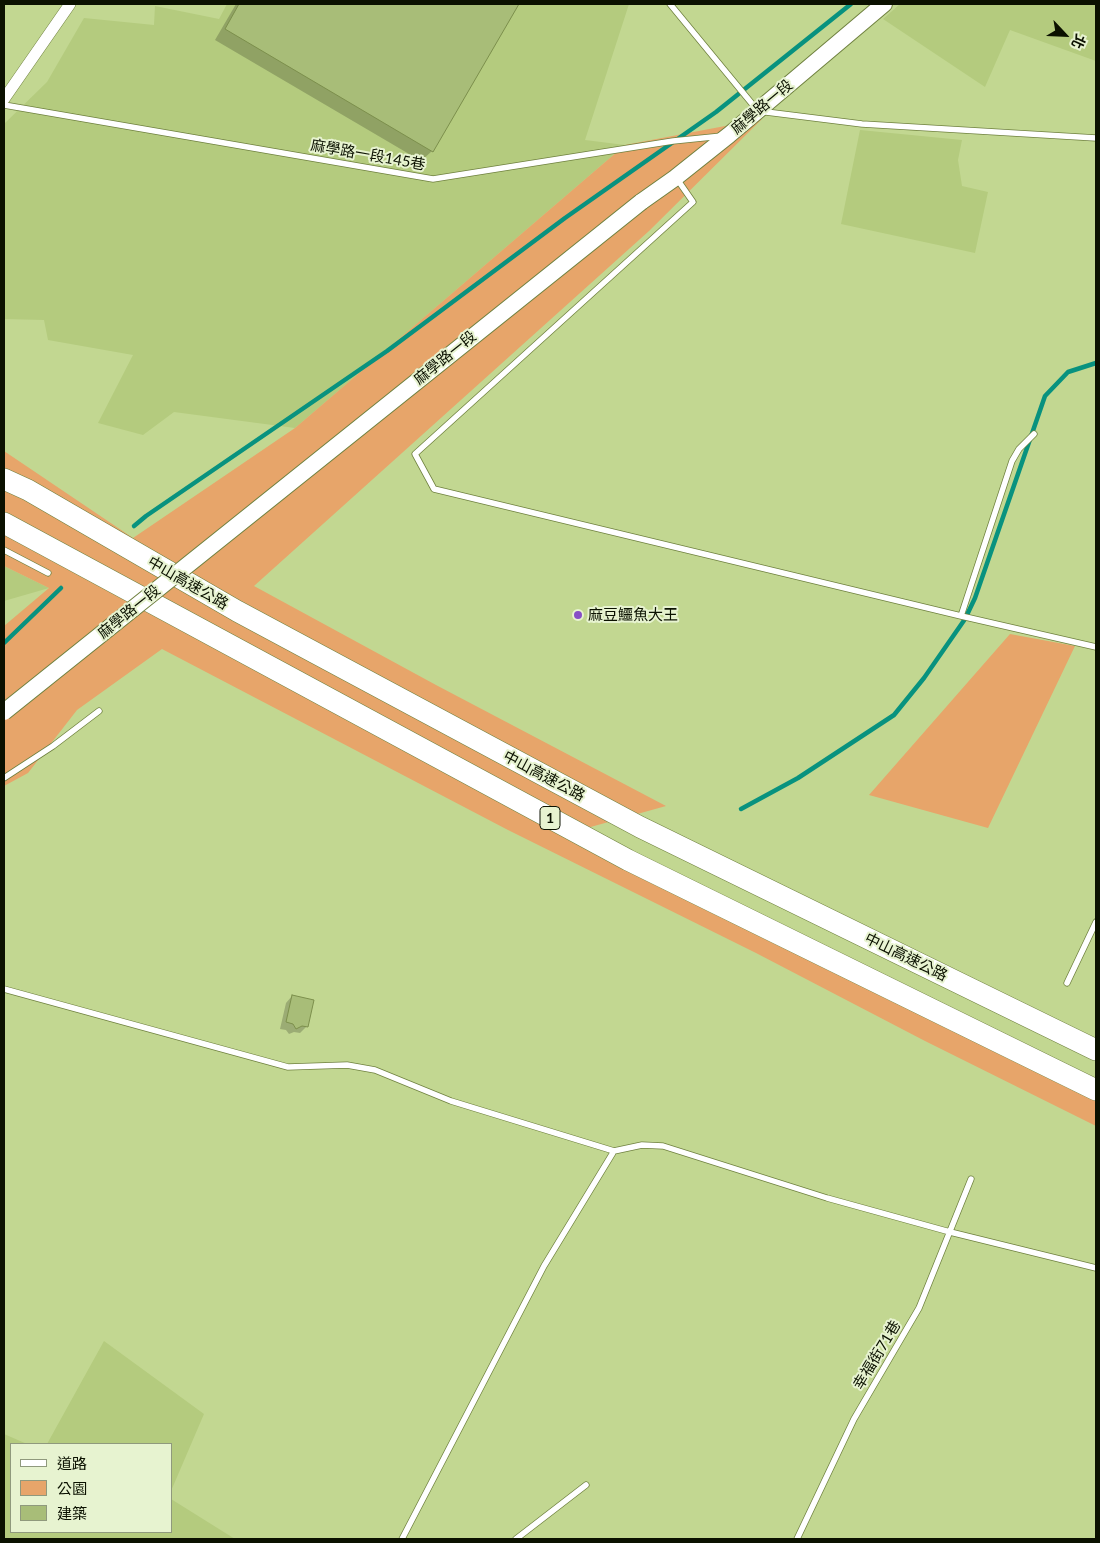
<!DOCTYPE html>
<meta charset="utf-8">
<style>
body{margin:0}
#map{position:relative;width:1100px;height:1543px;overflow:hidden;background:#c2d791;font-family:Lato,"Noto Sans TC",sans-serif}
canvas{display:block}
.frame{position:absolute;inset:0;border:5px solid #0b1100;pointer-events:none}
.legend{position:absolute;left:10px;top:1443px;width:162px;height:90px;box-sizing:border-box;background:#e7f3d0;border:1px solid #8f997d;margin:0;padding:6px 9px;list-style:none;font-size:15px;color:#0b1100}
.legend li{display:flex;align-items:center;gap:10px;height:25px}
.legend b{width:25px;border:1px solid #8f997d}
.north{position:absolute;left:1040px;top:10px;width:50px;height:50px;-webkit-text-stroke:4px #e7f3d0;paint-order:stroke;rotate:115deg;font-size:14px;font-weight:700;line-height:20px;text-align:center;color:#0b1100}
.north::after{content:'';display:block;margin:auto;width:18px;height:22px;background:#0b1100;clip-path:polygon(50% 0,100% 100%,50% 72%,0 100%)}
</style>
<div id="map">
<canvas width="1100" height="1543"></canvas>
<div class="frame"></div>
<ul class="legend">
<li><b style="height:6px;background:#fff"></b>道路</li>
<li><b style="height:14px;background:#e7a56a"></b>公園</li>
<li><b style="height:14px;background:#a8bd78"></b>建築</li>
</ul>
<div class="north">北</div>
</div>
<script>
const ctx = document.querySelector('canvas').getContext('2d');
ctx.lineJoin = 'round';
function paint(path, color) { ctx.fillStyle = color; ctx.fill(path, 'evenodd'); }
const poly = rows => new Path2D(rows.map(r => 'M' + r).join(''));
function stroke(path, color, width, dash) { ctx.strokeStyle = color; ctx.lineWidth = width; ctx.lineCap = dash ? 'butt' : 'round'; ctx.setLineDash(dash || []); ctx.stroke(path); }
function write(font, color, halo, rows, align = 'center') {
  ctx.font = font + ' Lato,"Noto Sans TC",sans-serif'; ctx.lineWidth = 4; ctx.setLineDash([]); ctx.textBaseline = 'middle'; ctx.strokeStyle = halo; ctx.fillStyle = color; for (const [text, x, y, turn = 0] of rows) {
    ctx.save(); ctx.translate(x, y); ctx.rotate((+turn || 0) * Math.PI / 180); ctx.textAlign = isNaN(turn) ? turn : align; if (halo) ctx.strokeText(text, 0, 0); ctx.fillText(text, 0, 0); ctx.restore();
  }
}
paint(poly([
 [227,4,629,4,585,140,625,145,295,428,174,412,143,435,98,423,133,355,48,340,44,320,4,319,4,124,47,82,84,18,154,25,155,6,219,19],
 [900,4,1096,4,1096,61,1010,30,985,87,883,19],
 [860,130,962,140,958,160,962,186,988,192,975,253,841,224],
 [4,566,49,588,4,601],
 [104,1341,204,1414,171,1491,171,1444,47,1444],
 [4,1434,27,1444,11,1444,11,1532,171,1532,171,1499,235,1539,4,1539]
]), '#b4cb7e');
paint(poly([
 [762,119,649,231,254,586,436,685,666,806,569,833,1096,1099,1096,1126,925,1041,756,953,508,830,162,649,77,710,28,773,4,786,4,626,49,588,4,566,4,451,133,538,295,428,625,145],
 [1010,634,1075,646,988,828,869,795]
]), '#e7a56a');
paint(poly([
 [236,4,518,4,432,151,421,161,215,40],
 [292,996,307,1026,300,1033,294,1032,289,1034,286,1030,280,1029,286,1003]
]), '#0003');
stroke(poly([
 [134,526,146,516,387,351,565,218,716,112,851,4],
 [4,643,61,588],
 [741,809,798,778,894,715,924,678,965,619,975,598,1045,396,1068,372,1096,363]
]), '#08927f', 4.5);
const building = poly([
 [239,4,519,4,433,152,225,29,239,4],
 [292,995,314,1000,308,1027,302,1026,296,1029,293,1024,286,1022,292,995]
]);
paint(building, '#a8bd78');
stroke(building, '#7c8f4c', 1);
const service = poly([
 [670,4,758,111,862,124,1096,138],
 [4,105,433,179,673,141,722,136],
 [677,179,693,202,415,454,434,489,961,616,1096,647],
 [4,550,48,573],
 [961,616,1012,461,1019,449,1034,434],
 [4,778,53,746,99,711],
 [1067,983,1096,922],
 [4,989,288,1067,347,1065,375,1070,451,1101,614,1151,544,1266,402,1539],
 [614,1151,642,1145,663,1146,827,1198,950,1232,1096,1268],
 [516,1539,586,1485],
 [797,1539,854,1419,919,1308,971,1179]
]);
const minor = poly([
 [4,99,70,4]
]);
const secondary = poly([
 [641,202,675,178,729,135,884,4]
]);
const motorway = poly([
 [4,479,28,490,237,611,640,827,1096,1050],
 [4,523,628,860,1096,1090]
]);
stroke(service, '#6f813f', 7);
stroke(minor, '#6f813f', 12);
stroke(secondary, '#6f813f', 18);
stroke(motorway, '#6f813f', 22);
stroke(service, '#fff', 5.5);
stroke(minor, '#fff', 11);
stroke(secondary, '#fff', 16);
stroke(motorway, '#fff', 21);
const secondaryBridge = poly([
 [4,712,641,202]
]);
stroke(secondaryBridge, '#6f813f', 18, []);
stroke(secondaryBridge, '#fff', 16);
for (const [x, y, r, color] of [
 [578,615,5,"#874fc6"]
]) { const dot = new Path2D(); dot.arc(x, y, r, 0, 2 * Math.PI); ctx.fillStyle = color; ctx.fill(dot); stroke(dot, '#e7f3d0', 2); }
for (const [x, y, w] of [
 [550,818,20]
]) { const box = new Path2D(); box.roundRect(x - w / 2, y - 11.5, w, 23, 4); ctx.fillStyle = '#e7f3d0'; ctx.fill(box); stroke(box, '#0b1100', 1); }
write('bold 14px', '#0b1100', null, [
 ["1",550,818]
]);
write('15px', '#0b1100', '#e7f3d0', [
 ["麻學路一段",762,107,-40],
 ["麻學路一段145巷",368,155,10],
 ["麻學路一段",445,358,-39],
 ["中山高速公路",188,583,30],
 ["麻學路一段",129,612,-39],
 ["中山高速公路",544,776,28],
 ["中山高速公路",906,957,26],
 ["幸福街71巷",877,1355,-59]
]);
write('15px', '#0b1100', '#e7f3d0', [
 ["麻豆鱷魚大王",588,615]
], 'left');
</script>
